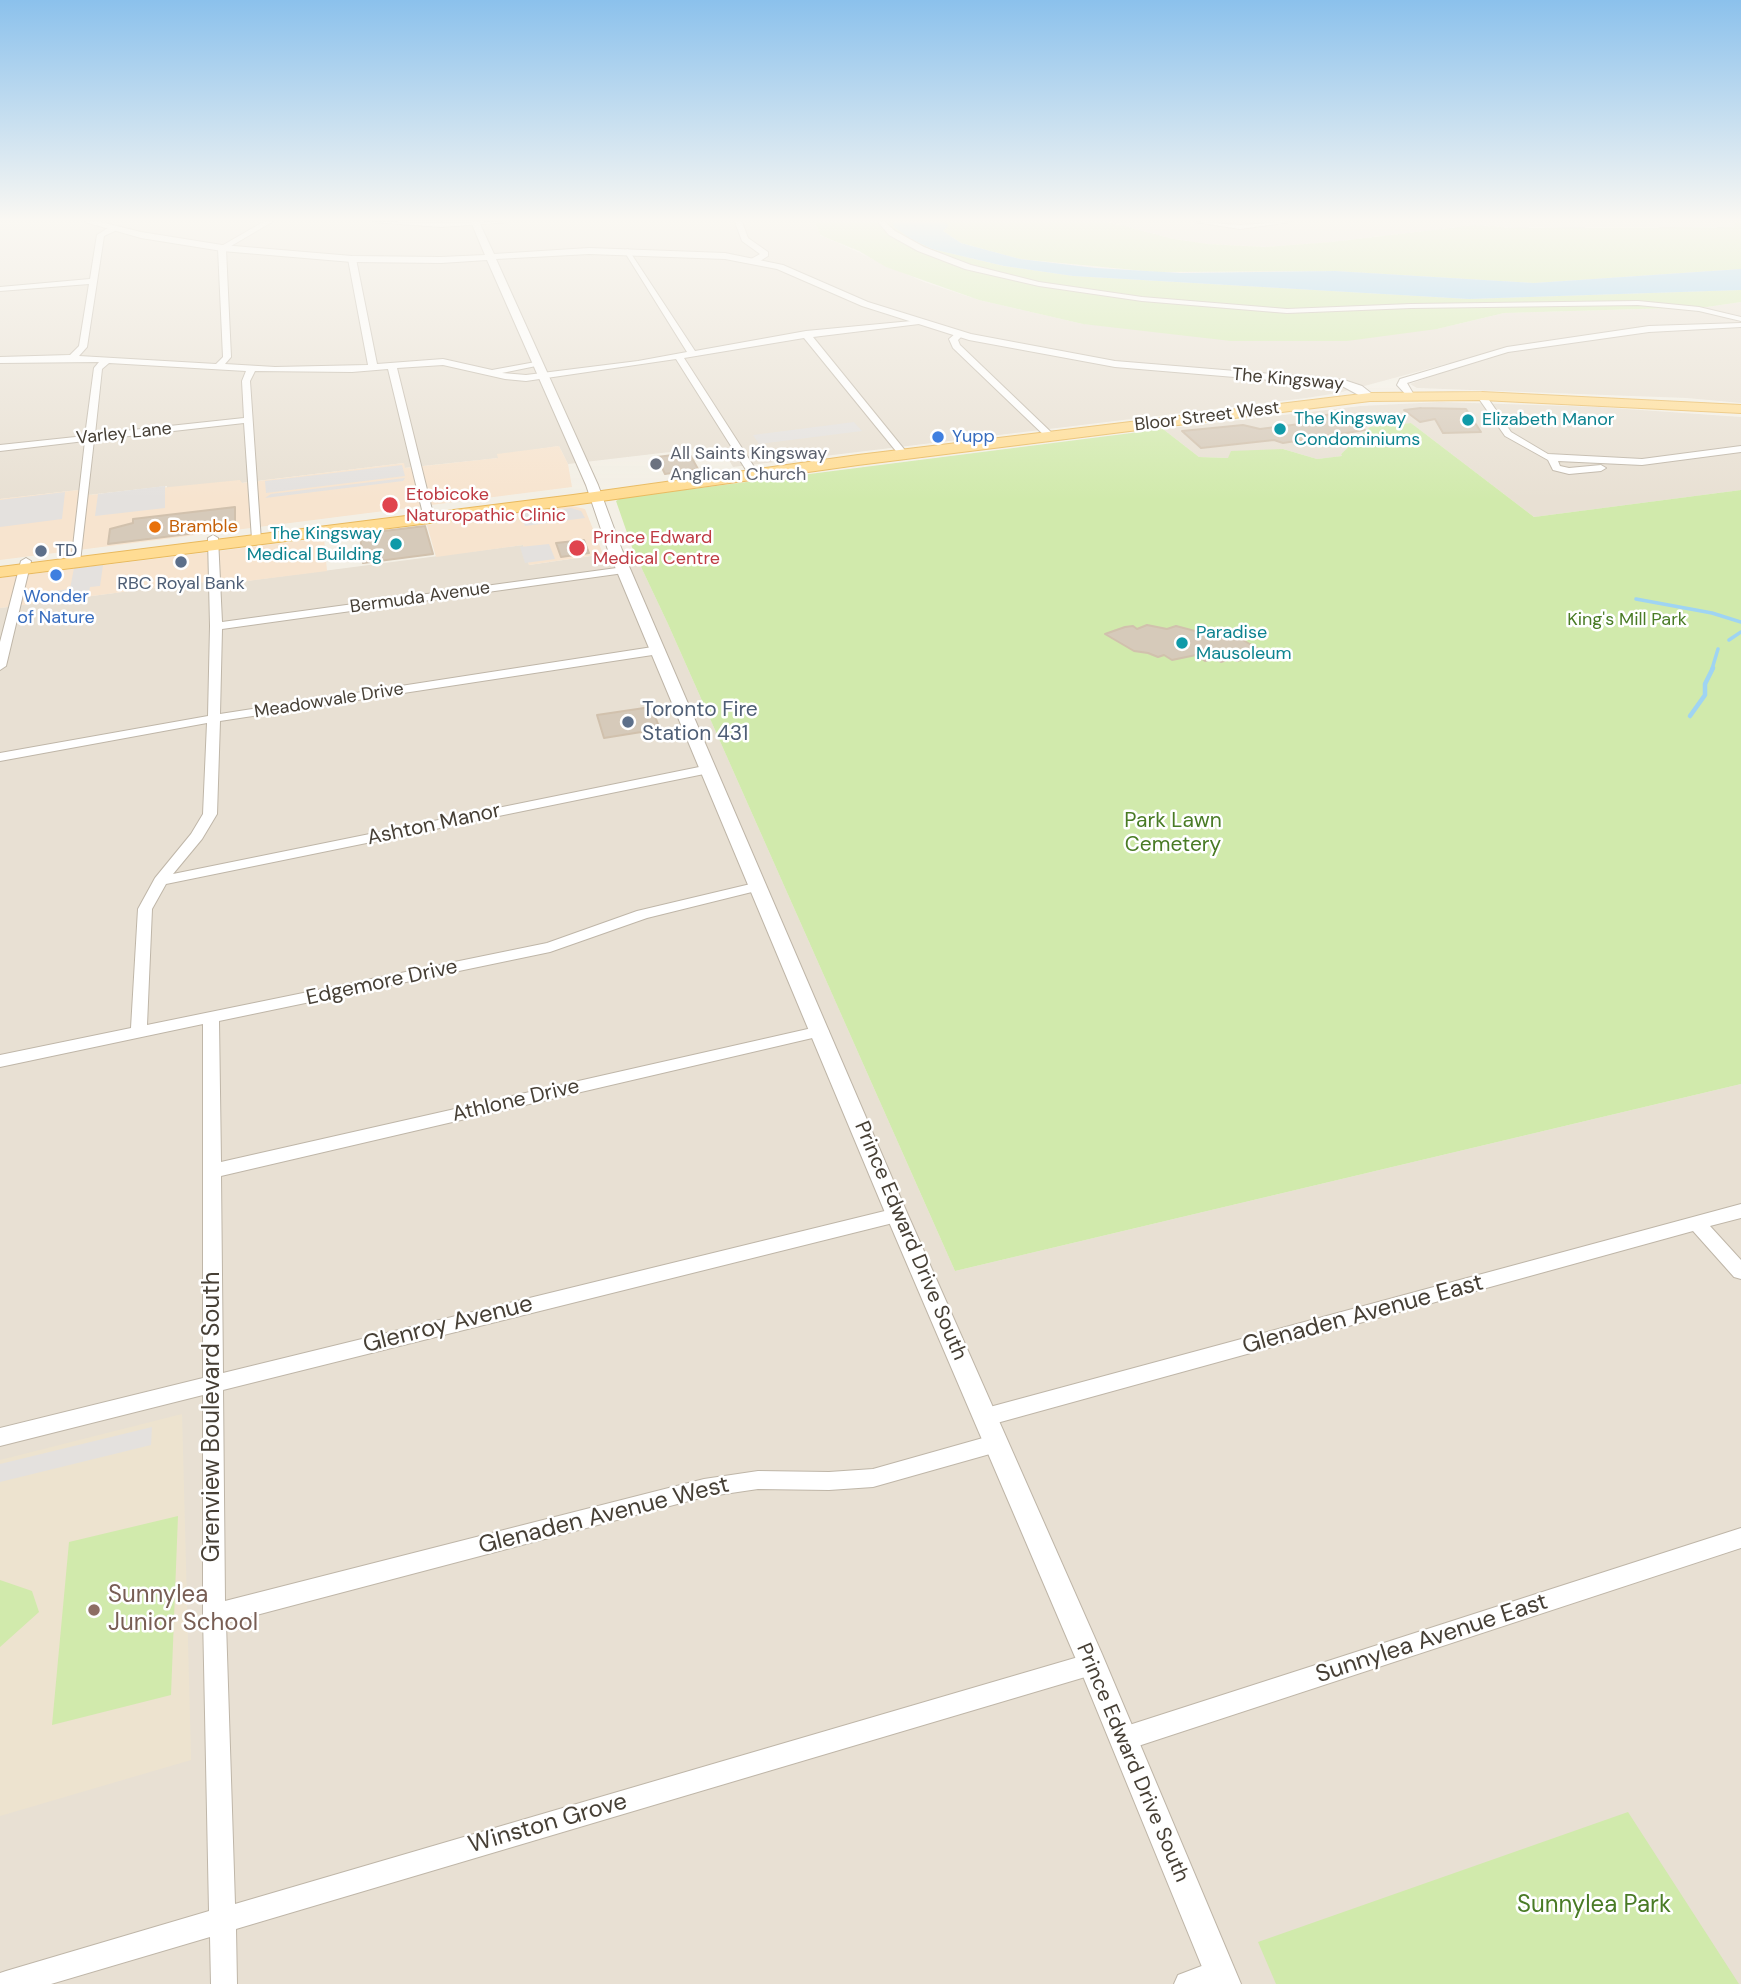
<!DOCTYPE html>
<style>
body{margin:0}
canvas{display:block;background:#f3efe5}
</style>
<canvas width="1741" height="1984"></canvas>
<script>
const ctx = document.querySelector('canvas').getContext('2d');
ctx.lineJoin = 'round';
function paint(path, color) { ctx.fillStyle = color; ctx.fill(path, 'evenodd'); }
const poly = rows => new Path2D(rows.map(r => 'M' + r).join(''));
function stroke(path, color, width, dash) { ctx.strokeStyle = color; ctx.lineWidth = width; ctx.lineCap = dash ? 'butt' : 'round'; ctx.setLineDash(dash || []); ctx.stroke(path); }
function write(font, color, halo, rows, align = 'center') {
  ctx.font = font + ' "DM Sans",sans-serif'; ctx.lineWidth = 5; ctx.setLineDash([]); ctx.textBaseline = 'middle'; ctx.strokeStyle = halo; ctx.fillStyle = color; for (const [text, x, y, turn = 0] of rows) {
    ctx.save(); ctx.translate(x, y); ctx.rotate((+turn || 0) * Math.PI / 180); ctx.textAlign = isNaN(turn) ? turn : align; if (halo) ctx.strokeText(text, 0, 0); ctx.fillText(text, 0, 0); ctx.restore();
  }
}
paint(poly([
 [0,222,815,222,820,235,924,282,979,300,1083,324,1437,329,1504,313,1707,307,1741,302,1741,321,1737,322,1741,325,1741,403,1687,398,1417,388,1410,384,1460,366,1450,363,1338,393,1306,398,733,467,721,446,568,464,559,446,498,455,499,458,404,468,404,463,241,483,167,488,167,486,88,495,87,489,0,499],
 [1108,222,1736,222,1735,227,1512,228,1475,225,1331,242,1265,247,1208,244,1174,239],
 [1441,402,1598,407,1741,417,1741,490,1534,517,1411,423,1370,427,1341,454,1343,456,1317,459,1283,449,1229,458,1199,457,1163,429,1361,406],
 [523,545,529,565,633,550,668,624,955,1271,1741,1084,1741,1984,0,1984,0,608,199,582,223,584]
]), '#e8e0d3');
paint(poly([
 [559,446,568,464,572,487,0,560,0,499,87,489,89,495,240,480,242,483,404,463,405,468,498,458,497,454],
 [572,506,585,509,603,554,529,565,523,545,436,557,427,525],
 [324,538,327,571,223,584,199,582,0,608,0,578]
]), '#f7e4cf');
paint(poly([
 [182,1414,191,1760,0,1816,0,1460]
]), '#ede3cf');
paint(poly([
 [815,222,892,222,911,239,932,249,1004,266,1073,276,1469,299,1741,290,1741,302,1707,307,1504,313,1437,329,1347,341,1231,341,1083,324,979,300,886,267,859,251,820,235],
 [943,222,1108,222,1174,239,1208,244,1265,247,1331,242,1475,225,1512,228,1734,227,1736,222,1741,222,1741,269,1534,283,1335,271,1155,272,1020,259,961,243,943,231,948,225],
 [1411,423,1534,517,1741,490,1741,1084,955,1271,668,624,633,550,616,501,621,498,1163,429,1199,457,1228,458,1231,451,1283,449,1317,459,1342,456,1341,454,1370,427],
 [178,1516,171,1695,52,1725,69,1542],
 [0,1580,32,1591,39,1612,0,1647],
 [1628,1812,1739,1984,1276,1984,1258,1942]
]), '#d1eaac');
paint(poly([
 [854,422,862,431,759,444,753,435],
 [402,465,405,476,266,493,265,481],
 [405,478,403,481,265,498,271,494],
 [165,486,165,508,95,516,98,494],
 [65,492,62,519,0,527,0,500],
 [571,508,581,511,585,518,525,526,521,514],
 [549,544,555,559,525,563,520,547],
 [103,565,100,586,90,587,89,592,34,599,35,593,70,589,74,568],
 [152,1427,151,1445,0,1482,0,1464]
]), '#e4e1de');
paint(poly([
 [892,222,943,222,949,225,943,231,961,243,1020,259,1096,268,1181,273,1335,271,1534,283,1741,269,1741,290,1469,299,1073,276,1004,266,932,249,911,239,894,227]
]), '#9fd4f3');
stroke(poly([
 [1636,599,1712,613,1741,622],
 [1729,640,1741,632],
 [1712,669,1718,649]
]), '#9fd4f3', 3.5);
stroke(poly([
 [1690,716,1705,695,1705,684,1713,668]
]), '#9fd4f3', 4.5);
const building = poly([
 [1421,408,1466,409,1481,432,1443,433,1435,419,1420,422,1404,410,1421,408],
 [1341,413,1365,430,1283,443,1274,440,1201,448,1182,431,1243,425,1260,429,1300,424,1304,422,1301,420,1306,419,1303,418,1341,413],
 [689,453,698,469,665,474,657,457,689,453],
 [235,507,235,524,228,529,108,544,110,529,133,523,133,519,235,507],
 [425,526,433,554,363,563,360,534,425,526],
 [584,540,589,553,561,557,556,543,584,540],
 [1147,625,1167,629,1176,626,1210,635,1228,631,1263,652,1237,661,1232,658,1221,662,1215,658,1205,661,1196,655,1172,660,1164,655,1158,657,1148,653,1134,651,1105,634,1125,627,1133,626,1137,629,1147,625],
 [651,707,660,729,604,738,597,715,651,707]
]);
paint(building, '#d6caba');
stroke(building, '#d1c1ad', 2);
const minor = poly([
 [263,222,272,222,226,249,231,357,225,364,275,367,368,365,348,259,352,257,356,259,377,364,443,359,492,370,541,361,541,365,502,373,526,375,638,361,687,352,624,251,628,249,695,351,806,331,922,320,923,322,919,324,813,337,908,454,900,456,804,338,684,358,758,473,753,476,748,473,676,359,526,381,505,379,443,365,397,368,434,518,429,521,424,518,388,369,352,372,255,371,250,381,261,541,252,539,244,423,94,440,80,562,71,564,85,441,0,451,0,445,85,436,94,368,99,362,0,363,0,357,70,355,79,346,89,284,0,291,0,287,90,279,97,235,111,226,117,226,117,230,104,236,87,347,79,356,216,364,223,357,218,248,263,222],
 [109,363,246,371,242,381,244,418,95,434,102,369,109,363],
 [373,222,441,223,510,222,441,227,373,222],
 [735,222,742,222,748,238,768,252,768,256,757,263,751,263,751,259,760,254,742,241,735,222],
 [878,222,885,222,895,231,924,247,971,265,1039,282,1142,297,1287,309,1411,304,1638,301,1699,307,1741,317,1741,321,1699,311,1638,305,1411,308,1287,313,1142,301,1039,286,965,269,918,251,889,235,878,222],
 [1195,222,1240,225,1291,222,1240,229,1195,222],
 [1741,323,1741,327,1649,332,1508,352,1407,383,1414,395,1409,398,1397,385,1400,379,1507,347,1649,326,1741,323],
 [956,333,963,335,958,340,960,345,1053,434,1053,438,1047,438,953,348,949,339,956,333],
 [1479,394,1485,394,1511,432,1548,454,1642,459,1741,446,1741,452,1642,465,1558,461,1560,466,1569,468,1601,465,1606,468,1601,471,1569,474,1553,470,1548,460,1505,436,1477,396,1479,394],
 [213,535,218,538,222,622,624,567,630,570,624,573,222,629,220,714,659,646,665,650,659,654,220,721,217,814,202,839,173,874,709,765,716,769,709,773,166,884,152,909,147,1025,547,943,637,911,759,882,766,886,764,889,647,918,550,952,219,1021,221,1162,821,1026,829,1031,821,1036,221,1176,223,1373,897,1208,903,1210,906,1215,903,1220,897,1222,223,1390,225,1601,704,1479,758,1471,829,1472,873,1469,997,1434,1004,1437,1007,1443,1004,1449,997,1452,873,1487,829,1490,758,1489,704,1497,226,1623,235,1904,1092,1653,1100,1656,1104,1664,1100,1672,1092,1675,236,1929,237,1984,211,1984,210,1937,51,1984,0,1984,0,1973,6,1971,209,1911,203,1615,203,1395,0,1446,0,1428,203,1378,203,1024,0,1067,0,1055,131,1028,138,909,155,878,191,834,203,814,207,723,0,761,0,753,208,716,210,626,208,538,213,535],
 [26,558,31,561,6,666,0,670,0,642,21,561,26,558],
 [1741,1204,1741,1218,1710,1226,1741,1260,1741,1279,1734,1277,1693,1231,986,1426,979,1423,976,1417,979,1411,986,1408,1741,1204],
 [1741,1528,1741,1548,1123,1751,1114,1748,1111,1739,1114,1730,1123,1727,1741,1528],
 [1220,1959,1229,1963,1233,1972,1229,1981,1223,1984,1174,1984,1178,1975,1220,1959]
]);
const tertiary = poly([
 [85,222,100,222,141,232,222,245,352,256,441,257,485,255,471,222,479,222,494,254,589,248,725,253,783,265,868,302,971,334,1115,361,1344,380,1362,386,1376,397,1366,399,1342,386,1115,367,969,340,862,306,777,269,725,259,589,254,496,259,598,485,622,550,908,1215,1102,1654,1241,1984,1209,1984,1078,1664,886,1215,608,550,586,485,487,260,441,263,352,262,222,251,141,238,85,222]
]);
const primary = poly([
 [1482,392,1741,405,1741,413,1482,400,1370,401,858,465,573,505,0,577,0,567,573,495,858,455,1370,393,1482,392]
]);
stroke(minor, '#bfb6a8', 2);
stroke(tertiary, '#bfb6a8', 2);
stroke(primary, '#e9b95e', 2);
paint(minor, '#fff');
paint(tertiary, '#fff');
paint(primary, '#ffdc93');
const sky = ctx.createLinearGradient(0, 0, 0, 500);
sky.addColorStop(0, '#8bc1ec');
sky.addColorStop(0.44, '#faf8f3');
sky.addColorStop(1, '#faf8f300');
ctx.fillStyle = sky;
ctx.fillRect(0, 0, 1741, 500);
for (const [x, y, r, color] of [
 [1468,420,7,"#0f9aa8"],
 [1280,429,7,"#0f9aa8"],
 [938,437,7,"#3f7fe0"],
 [656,464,7,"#6b7280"],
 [390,505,9,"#e0444e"],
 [155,527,7,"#e8710a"],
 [396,544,7,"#0f9aa8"],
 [577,548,9,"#e0444e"],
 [41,551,7,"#5c6f8a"],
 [181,562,7,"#5c6f8a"],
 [56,575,7,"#3f7fe0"],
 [1182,643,7,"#0f9aa8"],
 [628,722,7,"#5c6f8a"],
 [94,1610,7,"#8d6e63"]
]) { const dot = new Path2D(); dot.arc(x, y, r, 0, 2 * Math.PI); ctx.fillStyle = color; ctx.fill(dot); stroke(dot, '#fff', 2.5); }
write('18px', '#463f35', '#fff', [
 ["The Kingsway",1288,380,5],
 ["Bloor Street West",1207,417,-7],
 ["Varley Lane",124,434,-6],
 ["Bermuda Avenue",420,598,-8],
 ["Meadowvale Drive",329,701,-9]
]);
write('18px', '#0d838f', '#fff', [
 ["The Kingsway",1294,419],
 ["Condominiums",1294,440],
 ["Elizabeth Manor",1482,420],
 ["The Kingsway",382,534,"right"],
 ["Medical Building",382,555,"right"],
 ["Paradise",1196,633],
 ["Mausoleum",1196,654]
], 'left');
write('18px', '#366cbe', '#fff', [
 ["Yupp",952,437],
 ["Wonder",56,597,"center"],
 ["of Nature",56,618,"center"]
], 'left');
write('18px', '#5b616d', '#fff', [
 ["All Saints Kingsway",670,454],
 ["Anglican Church",670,475]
], 'left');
write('18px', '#be3a42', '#fff', [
 ["Etobicoke",406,495],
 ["Naturopathic Clinic",406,516],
 ["Prince Edward",593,538],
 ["Medical Centre",593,559]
], 'left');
write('18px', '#c56008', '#fff', [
 ["Bramble",169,527]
], 'left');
write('18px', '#4e5e75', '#fff', [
 ["TD",55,551],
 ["RBC Royal Bank",181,584,"center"]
], 'left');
write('18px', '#497b25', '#fff', [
 ["King's Mill Park",1627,620]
]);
write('21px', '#4e5e75', '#fff', [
 ["Toronto Fire",642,710],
 ["Station 431",642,734]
], 'left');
write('21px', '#497b25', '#fff', [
 ["Park Lawn",1173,821],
 ["Cemetery",1173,845]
]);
write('21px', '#463f35', '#fff', [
 ["Ashton Manor",434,825,-12],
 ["Edgemore Drive",382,983,-12],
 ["Athlone Drive",516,1101,-13],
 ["Prince Edward Drive South",910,1241,67],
 ["Prince Edward Drive South",1132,1763,67]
]);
write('24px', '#463f35', '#fff', [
 ["Glenaden Avenue East",1363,1315,-15],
 ["Glenroy Avenue",448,1325,-14],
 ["Grenview Boulevard South",213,1417,-90],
 ["Glenaden Avenue West",604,1516,-14],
 ["Sunnylea Avenue East",1432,1639,-18],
 ["Winston Grove",548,1824,-16]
]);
write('24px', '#785e54', '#fff', [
 ["Sunnylea",108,1596],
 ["Junior School",108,1624]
], 'left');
write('24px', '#497b25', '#fff', [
 ["Sunnylea Park",1594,1906]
]);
</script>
